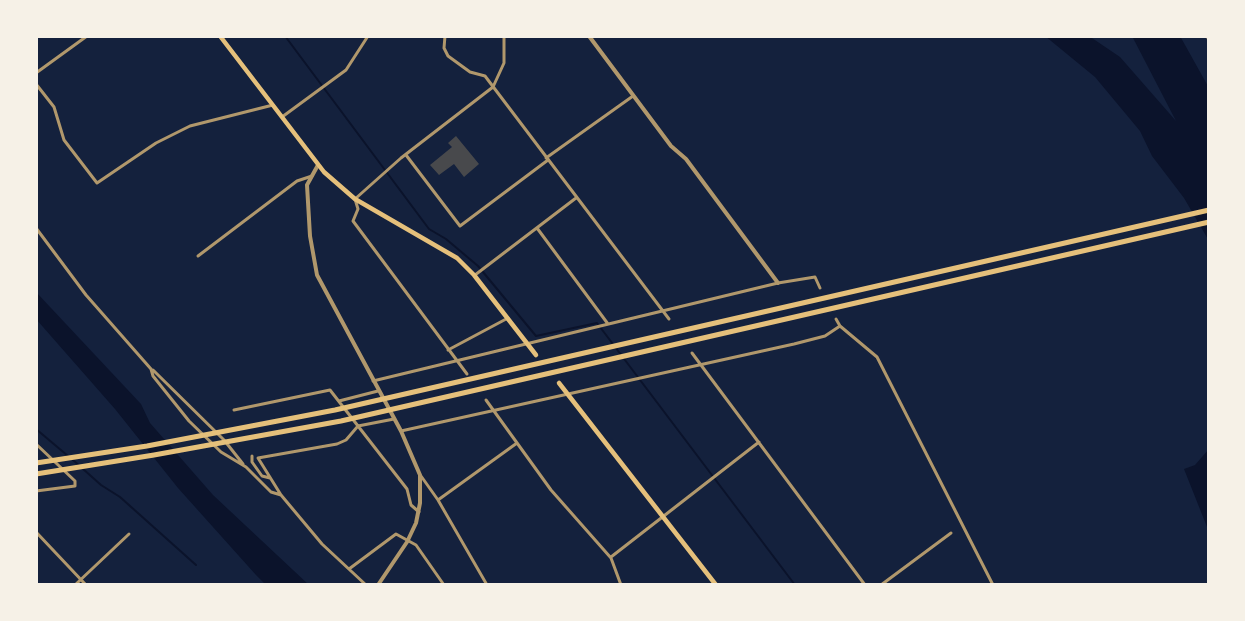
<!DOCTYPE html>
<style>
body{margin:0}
#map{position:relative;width:1245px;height:621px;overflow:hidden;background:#14213d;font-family:Montserrat,sans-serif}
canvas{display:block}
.frame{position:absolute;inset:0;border:38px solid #f6f1e7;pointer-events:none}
</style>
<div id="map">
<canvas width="1245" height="621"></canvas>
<div class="frame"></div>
</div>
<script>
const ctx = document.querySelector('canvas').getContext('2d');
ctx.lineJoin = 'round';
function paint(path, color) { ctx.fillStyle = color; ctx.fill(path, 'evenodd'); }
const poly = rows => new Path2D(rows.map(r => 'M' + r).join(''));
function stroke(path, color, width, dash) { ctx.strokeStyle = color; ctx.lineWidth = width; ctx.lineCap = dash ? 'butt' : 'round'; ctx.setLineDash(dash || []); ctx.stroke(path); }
paint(poly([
 [1045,36,1089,36,1120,57,1176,121,1132,36,1180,36,1209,88,1209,241,1184,198,1152,156,1140,131,1095,77],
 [36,292,141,404,150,423,213,495,309,585,266,585,256,575,178,488,115,409,36,319],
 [1209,449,1209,532,1184,469,1195,465]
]), '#0b132b');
stroke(poly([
 [285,36,429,229,446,239,478,266,536,336,597,323,795,585],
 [36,429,68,456],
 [73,460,101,485,120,497,196,565]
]), '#0b132b', 2);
paint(poly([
 [456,136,479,164,464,177,454,164,439,175,430,165,452,147,448,143]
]), '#48494c');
stroke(poly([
 [445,36,444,48,448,56,470,72,485,76,669,319],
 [1207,36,1209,40],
 [36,73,87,36],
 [36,84,54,107,64,140,97,183,156,143,190,126,273,105],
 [282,117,346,70,368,36],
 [406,155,460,226,548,160],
 [546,158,633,96],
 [36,228,86,295,151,369,153,376,189,421,221,452,246,467,271,492,281,495],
 [537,228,608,324],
 [198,256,297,181,312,176],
 [475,275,576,198],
 [836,319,840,326,877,357,993,585],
 [448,350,508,318],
 [692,353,865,585],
 [153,370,224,440,243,464],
 [467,374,353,221,358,209,355,199,401,158,493,87,504,63,504,36],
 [373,381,778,283,815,277,820,288],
 [486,400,551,490,611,558,621,585],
 [339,401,378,391],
 [234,410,330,390,407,489,411,505,419,512],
 [401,431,794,344,825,336,840,326],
 [36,444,75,481,75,486,36,491],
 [252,456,252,462,262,476,270,478],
 [421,476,438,500,487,585],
 [438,500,517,443],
 [36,532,86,585],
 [611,557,759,442],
 [349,569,396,534,416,545,444,585],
 [75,585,129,534],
 [366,585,322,544,281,495,258,458,337,444,346,440,358,426,394,419],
 [881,585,951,533]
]), '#b1986c', 3);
stroke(poly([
 [589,36,671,146,686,159,778,283],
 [318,165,307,185,310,236,317,275,401,431,420,475,420,503,416,523,407,542,378,585]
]), '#b1986c', 4);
stroke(poly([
 [220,36,324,172,355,199,457,258,474,275,536,355],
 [559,383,716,585]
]), '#e5c07b', 4.5);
stroke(poly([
 [36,463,147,446,335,410,1209,210],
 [36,474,154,455,341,421,1209,222]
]), '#e5c07b', 5);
</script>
